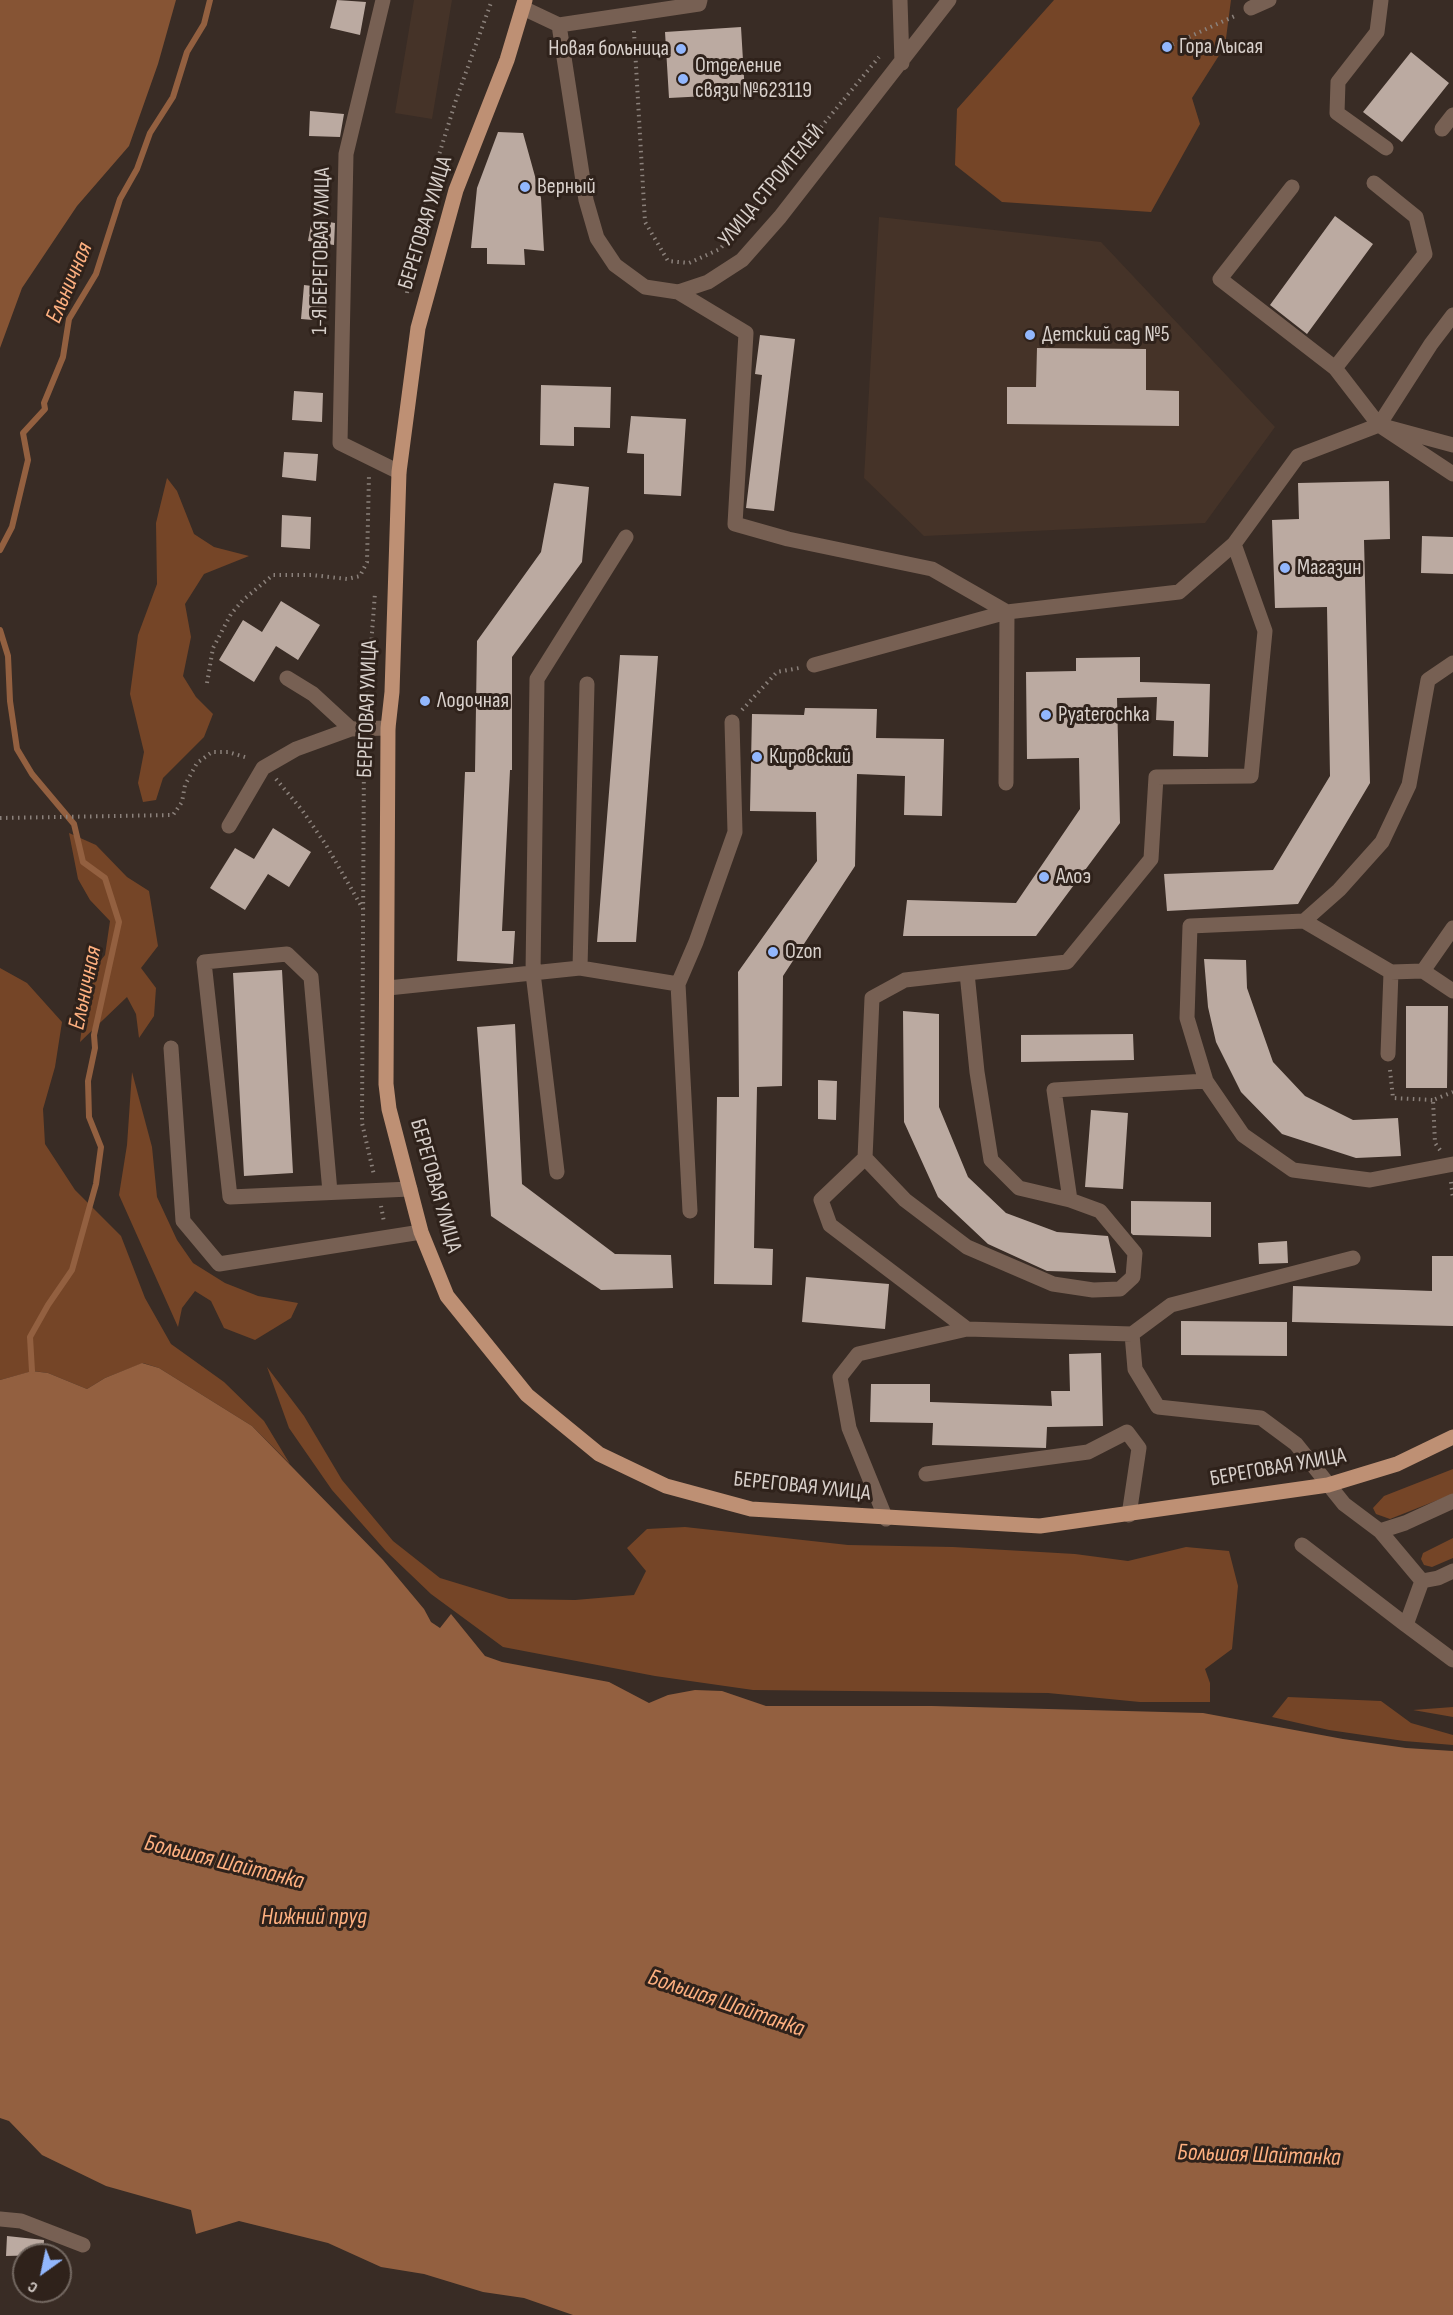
<!DOCTYPE html>
<meta charset="utf-8">
<style>
body{margin:0}
#map{position:relative;width:1453px;height:2315px;overflow:hidden;background:#392c25;font-family:"Sofia Sans Condensed",sans-serif}
canvas{display:block}
.north{position:absolute;left:12px;top:2243px;width:60px;height:60px;box-sizing:border-box;background:#2f221b;border:2px solid #736861;border-radius:50%;rotate:213deg;font-size:16px;font-weight:700;line-height:24px;text-align:center;color:#d8d0cb}
.north::after{content:'';display:block;margin:auto;width:21px;height:27px;background:#92b7fd;clip-path:polygon(50% 0,100% 100%,50% 72%,0 100%)}
</style>
<div id="map">
<canvas width="1453" height="2315"></canvas>
<div class="north">С</div>
</div>
<script>
const ctx = document.querySelector('canvas').getContext('2d');
ctx.lineJoin = 'round';
function paint(path, color) { ctx.fillStyle = color; ctx.fill(path, 'evenodd'); }
const poly = rows => new Path2D(rows.map(r => 'M' + r).join(''));
function stroke(path, color, width, dash) { ctx.strokeStyle = color; ctx.lineWidth = width; ctx.lineCap = dash ? 'butt' : 'round'; ctx.setLineDash(dash || []); ctx.stroke(path); }
function write(font, color, halo, rows, align = 'center') {
  ctx.font = font + ' "Sofia Sans Condensed",sans-serif'; ctx.lineWidth = 6; ctx.setLineDash([]); ctx.textBaseline = 'middle'; ctx.strokeStyle = halo; ctx.fillStyle = color; for (const [text, x, y, turn = 0] of rows) {
    ctx.save(); ctx.translate(x, y); ctx.rotate((+turn || 0) * Math.PI / 180); ctx.textAlign = isNaN(turn) ? turn : align; if (halo) ctx.strokeText(text, 0, 0); ctx.fillText(text, 0, 0); ctx.restore();
  }
}
paint(poly([
 [414,0,452,0,432,119,395,113],
 [879,217,1101,242,1275,427,1205,523,924,536,864,478]
]), '#453328');
paint(poly([
 [1054,0,1231,0,1225,46,1192,98,1200,124,1151,212,1002,202,955,165,957,109],
 [167,478,177,491,194,534,214,547,249,556,204,574,185,604,191,637,183,676,196,697,213,714,204,737,163,778,156,800,143,802,138,783,144,752,130,694,138,635,157,584,156,523],
 [69,833,96,845,127,877,149,891,158,946,141,968,156,988,154,1016,139,1038,136,1014,127,997,80,1042,85,1004,94,969,105,955,110,921,90,900,78,879],
 [0,968,27,983,62,1022,55,1067,43,1109,45,1144,75,1190,121,1236,145,1298,171,1344,224,1382,264,1421,290,1464,252,1426,159,1368,143,1363,105,1378,87,1389,48,1373,33,1371,0,1380],
 [132,1072,152,1147,157,1197,177,1240,193,1263,225,1283,258,1296,298,1303,291,1318,255,1340,224,1328,211,1301,195,1291,182,1308,178,1327,119,1195,127,1145],
 [267,1367,304,1416,342,1480,393,1541,440,1578,509,1599,575,1600,634,1595,646,1571,627,1548,647,1529,685,1527,848,1545,953,1547,1075,1554,1128,1561,1186,1547,1229,1551,1238,1586,1232,1649,1205,1669,1210,1683,1210,1702,1140,1702,1048,1693,753,1690,655,1676,503,1647,431,1594,386,1551,332,1490,289,1428],
 [1453,1469,1453,1494,1390,1519,1376,1514,1373,1508,1384,1496],
 [1453,1538,1453,1558,1432,1567,1424,1565,1421,1559,1423,1553],
 [1288,1697,1381,1701,1411,1723,1453,1735,1453,1745,1404,1741,1329,1730,1272,1717],
 [1453,1707,1453,1717,1413,1710]
]), '#754527');
paint(poly([
 [0,0,176,0,158,64,129,146,77,206,22,288,0,348]
]), '#865434');
paint(poly([
 [142,1363,159,1368,252,1426,383,1560,424,1609,431,1622,440,1628,451,1614,485,1656,502,1662,609,1682,649,1703,668,1695,695,1690,722,1691,766,1706,932,1706,1203,1713,1343,1739,1406,1748,1453,1751,1453,2315,573,2315,524,2298,483,2292,424,2274,381,2267,328,2243,239,2221,196,2234,191,2210,106,2186,42,2155,9,2121,0,2118,0,1380,32,1371,48,1373,87,1389,105,1378]
]), '#936040');
stroke(poly([
 [0,550,12,527,28,460,23,433,45,409,44,403,63,357,69,319,96,274,120,199,137,169,150,133,173,97,187,52,204,24,210,0],
 [0,630,8,656,10,701,17,749,32,774,74,824,83,862,105,878,119,922,94,1035,95,1048,88,1081,89,1117,101,1147,96,1184,72,1270,48,1305,30,1337,32,1371]
]), '#936040', 6);
paint(poly([
 [337,0,366,2,360,35,330,28],
 [741,27,745,94,669,98,665,32],
 [1411,52,1449,83,1402,142,1363,112],
 [310,111,344,114,340,137,309,136],
 [498,132,523,133,541,198,544,251,524,249,525,265,487,264,487,248,471,248,477,188],
 [1335,216,1373,244,1307,334,1270,305],
 [312,219,335,223,334,245,308,241],
 [304,285,328,288,325,321,301,319],
 [760,335,795,339,774,511,746,508,762,375,755,374],
 [1037,348,1146,349,1146,390,1179,391,1179,426,1007,424,1007,387,1036,387],
 [541,385,611,387,610,428,574,427,574,446,540,445],
 [294,391,323,393,322,422,292,420],
 [631,416,686,419,681,496,644,494,644,454,627,453],
 [284,452,318,454,316,481,282,477],
 [1389,481,1390,539,1364,540,1370,783,1298,904,1167,911,1164,874,1273,870,1330,776,1327,607,1275,608,1272,520,1299,519,1298,483],
 [554,483,589,487,582,562,512,657,512,770,510,770,502,931,515,931,513,964,457,961,465,772,475,772,477,641,541,552],
 [282,515,311,517,310,549,281,547],
 [1422,536,1453,537,1453,574,1421,573],
 [281,601,320,625,298,660,276,646,254,682,219,660,243,620,262,632],
 [620,655,658,656,636,942,597,942],
 [1140,657,1140,682,1210,684,1208,757,1173,756,1174,721,1156,720,1157,697,1117,698,1120,823,1036,936,903,936,907,900,1016,903,1080,809,1079,758,1027,759,1026,672,1076,671,1076,658],
 [805,708,877,709,876,738,944,739,942,816,904,815,905,776,857,774,855,866,783,976,782,1086,757,1087,754,1248,773,1249,772,1285,714,1284,717,1097,739,1097,738,972,817,861,816,812,750,811,752,714,804,715],
 [273,828,311,852,289,887,268,874,245,910,210,888,235,848,254,859],
 [1204,959,1246,960,1247,988,1273,1062,1305,1096,1353,1120,1398,1118,1401,1156,1356,1158,1282,1134,1241,1092,1216,1042,1208,1007],
 [282,970,293,1173,244,1176,233,973],
 [1406,1006,1448,1006,1447,1088,1406,1088],
 [903,1011,939,1014,939,1107,968,1177,1006,1213,1057,1232,1108,1236,1116,1273,1047,1271,988,1244,938,1197,904,1122],
 [515,1024,522,1184,615,1254,671,1255,673,1288,601,1290,491,1216,477,1027],
 [1133,1034,1134,1060,1021,1062,1021,1035],
 [818,1080,837,1081,836,1120,818,1119],
 [1091,1110,1128,1113,1123,1189,1085,1187],
 [1131,1201,1211,1202,1211,1237,1133,1235,1131,1233],
 [1287,1241,1288,1263,1259,1264,1258,1243],
 [1432,1256,1453,1256,1453,1326,1292,1322,1293,1286,1432,1291],
 [806,1277,889,1284,885,1329,802,1322],
 [1181,1321,1287,1322,1287,1356,1181,1355],
 [1101,1353,1103,1426,1047,1427,1046,1448,932,1445,933,1423,870,1422,871,1384,930,1384,930,1402,1052,1406,1051,1391,1070,1391,1069,1354],
 [7,2236,44,2240,43,2255,6,2256]
]), '#bbaaa1');
stroke(poly([
 [634,31,645,222,668,261,689,263,720,249,879,57],
 [1167,47,1237,15],
 [407,293,416,229,456,100,492,0],
 [207,683,213,648,231,614,243,600,273,575,312,575,347,579,360,576,367,562,369,475],
 [742,710,777,672,799,668],
 [366,711,375,593],
 [364,746,362,1123,374,1175],
 [276,779,302,810,326,845,363,909],
 [0,818,173,815,182,802,185,785,197,763,212,752,228,752,248,758],
 [1390,1070,1393,1098,1433,1100],
 [1440,1150,1435,1143,1433,1100,1453,1092],
 [1451,1182,1453,1199],
 [381,1206,384,1222]
]), '#8b817b', 4, [1.5, 4.5]);
stroke(poly([
 [383,0,346,154,340,443,399,472],
 [900,0,902,63],
 [1381,0,1377,32,1338,82,1337,113,1386,148],
 [523,8,559,25,586,200,597,238,615,265,645,287,678,292,708,282,742,260,780,217,949,0],
 [1251,8,1269,0],
 [559,25,699,4,700,0],
 [1442,129,1453,115],
 [1292,187,1220,279,1335,368,1379,425,1453,474],
 [678,292,746,333,735,524,788,539,932,569,1007,612,1179,592,1234,544,1298,456,1379,425,1453,445],
 [1335,368,1425,254,1416,217,1374,183],
 [1379,425,1431,344,1453,315],
 [814,665,1007,612,1006,783],
 [287,678,313,694,351,729,388,728],
 [229,826,263,768,296,749,351,729],
 [1304,921,1339,890,1382,842,1409,785,1428,680,1453,663],
 [580,968,678,984],
 [1423,971,1453,928],
 [967,973,1067,962,1151,859,1156,777,1251,776,1265,631,1234,544],
 [388,988,580,968,587,684],
 [1453,991,1423,971,1391,972,1304,921,1190,926,1187,1018,1206,1081,1243,1135,1293,1170,1370,1180,1453,1164],
 [171,1048,183,1221,219,1264,421,1232],
 [1388,1054,1391,972],
 [1206,1081,1054,1090,1070,1200,1019,1188,991,1160,977,1072,967,973,905,980,872,998,865,1158,821,1200,830,1225,967,1329,1132,1334,1135,1369,1158,1407,1261,1418,1296,1444,1344,1504,1380,1531,1422,1581,1438,1578,1453,1571],
 [865,1158,905,1200,967,1247,1053,1284,1093,1290,1120,1289,1133,1277,1135,1253,1100,1211,1070,1200],
 [557,1172,533,973,537,679,626,537],
 [330,1192,311,977,287,954,204,962,230,1197,410,1189],
 [690,1211,678,984,696,942,735,832,732,722],
 [1132,1334,1171,1305,1353,1258],
 [926,1474,1088,1452,1127,1432,1139,1448,1129,1515],
 [886,1519,849,1428,840,1377,858,1354,967,1329],
 [1380,1531,1405,1523,1453,1501],
 [1302,1545,1406,1625,1422,1581],
 [1406,1625,1453,1660],
 [0,2219,21,2221,83,2245]
]), '#776053', 15);
stroke(poly([
 [525,0,507,60,456,190,418,328,399,472,392,692,388,728,386,1084,389,1109,421,1232,447,1296,527,1395,599,1454,666,1486,751,1509,1040,1526,1328,1485,1397,1464,1453,1437]
]), '#be9074', 15);
for (const [x, y, r, color] of [
 [1167,47,6,"#92b7fd"],
 [681,49,6,"#92b7fd"],
 [683,79,6,"#92b7fd"],
 [525,187,6,"#92b7fd"],
 [1030,335,6,"#92b7fd"],
 [1285,568,6,"#92b7fd"],
 [425,701,6,"#92b7fd"],
 [1046,715,6,"#92b7fd"],
 [757,757,6,"#92b7fd"],
 [1044,877,6,"#92b7fd"],
 [773,952,6,"#92b7fd"]
]) { const dot = new Path2D(); dot.arc(x, y, r, 0, 2 * Math.PI); ctx.fillStyle = color; ctx.fill(dot); stroke(dot, '#2f221b', 2); }
write('22px', '#d8d0cb', '#2f221b', [
 ["Гора Лысая",1179,47],
 ["Новая больница",669,49,"right"],
 ["Отделение",695,66],
 ["связи №623119",695,91],
 ["Верный",537,187],
 ["Детский сад №5",1042,335],
 ["Магазин",1297,568],
 ["Лодочная",437,701],
 ["Pyaterochka",1058,715],
 ["Кировский",769,757],
 ["Алоэ",1056,877],
 ["Ozon",785,952]
], 'left');
write('22px', '#d8d0cb', '#2f221b', [
 ["УЛИЦА СТРОИТЕЛЕЙ",772,186,-50],
 ["БЕРЕГОВАЯ УЛИЦА",426,223,-73],
 ["1-Я БЕРЕГОВАЯ УЛИЦА",322,251,-89],
 ["БЕРЕГОВАЯ УЛИЦА",368,709,-88],
 ["БЕРЕГОВАЯ УЛИЦА",435,1186,74],
 ["БЕРЕГОВАЯ УЛИЦА",1278,1468,-10],
 ["БЕРЕГОВАЯ УЛИЦА",802,1487,6]
]);
write('italic 24px', '#feb080', '#2f221b', [
 ["Ельничная",70,283,-67],
 ["Ельничная",86,988,-78],
 ["Большая Шайтанка",224,1863,14],
 ["Нижний пруд",314,1918],
 ["Большая Шайтанка",726,2004,19],
 ["Большая Шайтанка",1259,2156,2]
]);
</script>
